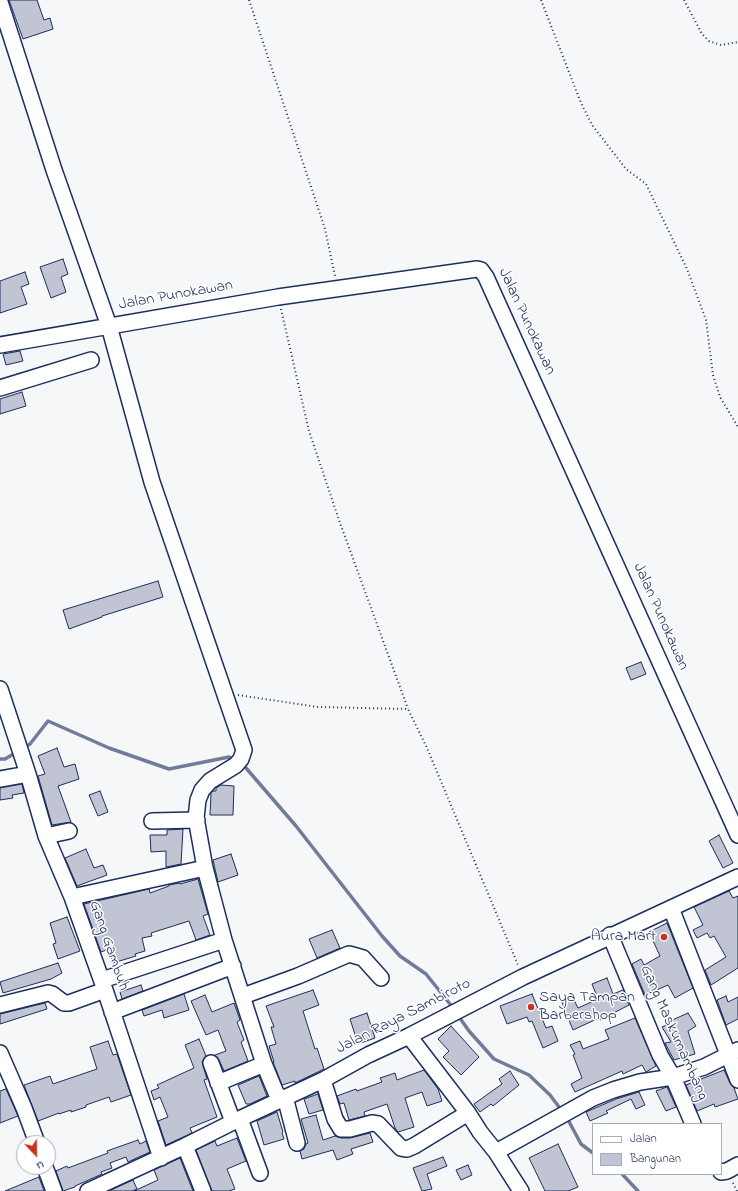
<!DOCTYPE html>
<style>
body{margin:0}
#map{position:relative;width:738px;height:1191px;overflow:hidden;background:#f6f7f9;font-family:"Indie Flower",sans-serif}
canvas{display:block}
.legend{position:absolute;left:592px;top:1123px;width:130px;height:52px;box-sizing:border-box;background:#fff;border:1px solid #a4acbf;margin:0;padding:5px 7px;list-style:none;font-size:12px;color:#1b2f5e}
.legend li{display:flex;align-items:center;gap:8px;height:20px}
.legend b{width:20px;border:1px solid #a4acbf}
.north{position:absolute;left:16px;top:1135px;width:40px;height:40px;box-sizing:border-box;background:#fff;border:1px solid #a4acbf;border-radius:50%;rotate:158deg;font-size:11px;font-weight:700;line-height:16px;text-align:center;color:#1b2f5e}
.north::after{content:'';display:block;margin:auto;width:14px;height:18px;background:#c8321e;clip-path:polygon(50% 0,100% 100%,50% 72%,0 100%)}
</style>
<div id="map">
<canvas width="738" height="1191"></canvas>
<ul class="legend">
<li><b style="height:5px;background:#fff"></b>Jalan</li>
<li><b style="height:11px;background:#c0c4d3"></b>Bangunan</li>
</ul>
<div class="north">U</div>
</div>
<script>
const ctx = document.querySelector('canvas').getContext('2d');
ctx.lineJoin = 'round';
const poly = rows => new Path2D(rows.map(r => 'M' + r).join(''));
function stroke(path, color, width, dash) { ctx.strokeStyle = color; ctx.lineWidth = width; ctx.lineCap = dash ? 'butt' : 'round'; ctx.setLineDash(dash || []); ctx.stroke(path); }
function paint(path, color) { ctx.fillStyle = color; ctx.fill(path, 'evenodd'); }
function write(font, color, halo, rows, align = 'center') {
  ctx.font = font + ' "Indie Flower",sans-serif'; ctx.lineWidth = 3; ctx.setLineDash([]); ctx.textBaseline = 'middle'; ctx.strokeStyle = halo; ctx.fillStyle = color; for (const [text, x, y, turn = 0] of rows) {
    ctx.save(); ctx.translate(x, y); ctx.rotate((+turn || 0) * Math.PI / 180); ctx.textAlign = isNaN(turn) ? turn : align; if (halo) ctx.strokeText(text, 0, 0); ctx.fillText(text, 0, 0); ctx.restore();
  }
}
stroke(poly([
 [23,748,30,744,48,721,109,748,169,769,229,757,236,761],
 [0,759,5,759,17,752],
 [241,764,246,768,296,826,382,936,400,956,426,974,454,1009],
 [457,1014,469,1031,494,1059,529,1075,550,1095,562,1111],
 [566,1116,581,1144,593,1153],
 [622,1174,638,1191]
]), '#707c99', 3.5);
const building = poly([
 [9,0,37,0,44,20,50,18,53,29,23,39,9,0],
 [63,259,68,274,61,277,66,292,51,298,40,267,63,259],
 [25,272,29,284,21,287,27,304,0,313,0,281,25,272],
 [20,351,23,361,6,365,3,354,20,351],
 [22,392,26,406,0,414,0,399,22,392],
 [158,581,163,597,102,616,102,617,69,629,63,610,158,581],
 [641,662,646,674,631,680,626,668,641,662],
 [57,748,64,767,75,764,79,779,58,786,71,822,52,825,38,776,45,774,38,756,57,748],
 [22,784,24,793,12,795,13,798,0,800,0,788,22,784],
 [221,785,234,786,233,815,210,815,211,793,213,791,216,791,216,788,221,785],
 [100,791,108,812,98,816,89,795,100,791],
 [183,829,181,864,166,867,166,851,151,852,150,835,167,835,167,830,183,829],
 [719,835,733,863,723,868,709,841,719,835],
 [86,849,94,868,103,865,107,875,77,886,65,858,86,849],
 [231,854,238,875,218,882,213,860,231,854],
 [198,879,208,914,203,916,210,935,196,940,189,921,151,933,152,936,142,938,145,951,135,954,136,956,113,963,109,949,101,952,84,904,149,889,150,893,169,886,169,885,180,883,180,884,198,879],
 [729,891,733,898,738,896,738,968,711,985,705,970,726,957,714,936,710,938,707,933,697,938,693,930,703,925,694,907,729,891],
 [67,917,80,951,58,959,53,944,56,943,50,923,67,917],
 [667,923,693,988,675,998,668,985,645,995,632,964,641,959,644,965,660,956,649,932,667,923],
 [332,930,340,948,317,958,309,939,332,930],
 [58,963,62,973,51,979,3,993,0,982,58,963],
 [607,978,613,994,623,990,629,1005,600,1020,599,1018,573,1030,561,1000,572,996,578,1008,598,999,592,984,607,978],
 [141,985,143,991,122,999,120,992,141,985],
 [313,990,319,1005,303,1011,315,1049,317,1048,324,1069,295,1083,295,1081,282,1085,273,1062,274,1062,269,1046,276,1044,271,1027,274,1027,266,1006,313,990],
 [184,994,189,1010,164,1018,162,1010,144,1016,142,1010,184,994],
 [532,994,546,1028,552,1026,558,1041,543,1048,532,1021,529,1022,527,1017,507,1024,500,1006,532,994],
 [205,995,212,1012,234,1003,240,1020,237,1022,244,1040,241,1042,248,1061,224,1071,219,1060,215,1055,226,1051,218,1030,206,1035,191,1001,205,995],
 [726,996,728,1002,738,997,738,1019,726,1025,717,1000,726,996],
 [45,1003,47,1009,0,1024,0,1014,45,1003],
 [367,1013,375,1038,358,1044,350,1019,367,1013],
 [688,1013,696,1026,688,1031,695,1054,674,1060,665,1043,671,1042,662,1027,669,1024,668,1022,688,1013],
 [635,1018,656,1066,646,1072,642,1065,623,1074,622,1071,575,1092,571,1084,582,1078,573,1055,575,1054,570,1045,580,1041,583,1049,609,1039,605,1030,635,1018],
 [451,1026,479,1057,461,1075,443,1057,449,1051,438,1039,451,1026],
 [199,1039,206,1056,202,1062,207,1079,204,1080,217,1117,190,1128,192,1133,166,1145,158,1121,168,1117,160,1097,154,1100,151,1091,159,1088,157,1085,194,1068,185,1045,199,1039],
 [108,1041,113,1055,117,1054,131,1095,111,1102,109,1097,86,1105,86,1107,71,1112,71,1110,59,1114,59,1113,38,1121,24,1085,50,1076,53,1084,97,1069,90,1047,108,1041],
 [424,1070,438,1089,442,1101,427,1106,422,1092,405,1098,414,1127,398,1132,395,1128,387,1104,364,1112,365,1116,349,1120,344,1103,340,1104,337,1096,356,1089,357,1091,382,1082,380,1078,395,1073,397,1080,424,1070],
 [724,1070,730,1083,734,1088,738,1099,715,1107,714,1104,697,1111,686,1085,724,1070],
 [510,1071,519,1085,493,1106,491,1104,480,1112,474,1104,502,1084,499,1079,510,1071],
 [259,1076,267,1096,250,1104,246,1104,238,1085,259,1076],
 [667,1087,676,1107,666,1111,656,1091,667,1087],
 [6,1089,18,1116,0,1123,0,1091,6,1089],
 [639,1092,645,1105,636,1109,631,1099,606,1111,608,1113,590,1121,586,1112,616,1099,639,1092],
 [318,1094,323,1110,309,1114,304,1099,318,1094],
 [277,1112,283,1132,282,1133,284,1139,264,1145,257,1121,277,1112],
 [316,1115,323,1140,335,1136,341,1138,350,1138,370,1133,373,1142,351,1149,353,1154,337,1160,333,1150,302,1159,300,1151,304,1149,306,1144,308,1143,301,1119,316,1115],
 [237,1138,246,1161,227,1169,235,1189,229,1191,212,1191,196,1150,215,1141,217,1146,237,1138],
 [138,1140,140,1144,146,1141,150,1152,128,1162,126,1157,110,1163,112,1168,101,1172,102,1174,75,1186,75,1187,63,1191,56,1171,67,1166,68,1168,108,1153,107,1151,138,1140],
 [558,1144,578,1187,568,1191,545,1191,529,1158,558,1144],
 [443,1157,447,1166,427,1174,432,1189,422,1191,413,1168,443,1157],
 [180,1158,193,1191,134,1191,158,1180,154,1170,180,1158],
 [468,1165,472,1175,461,1180,456,1170,468,1165],
 [39,1177,44,1191,5,1191,39,1177],
 [133,1180,137,1189,132,1191,109,1191,133,1180]
]);
paint(building, '#c0c4d3');
stroke(building, '#1b2f5e', 1);
const minor = poly([
 [0,2,54,170,109,326,152,482,244,750,241,759,236,765,210,781,202,790,198,800,196,818,205,868,224,940,264,1064,279,1100],
 [0,345,278,297,477,269,481,270,486,277,738,835],
 [0,388,91,360],
 [0,689,28,774],
 [0,779,28,774,46,836,72,897,105,990,161,1158],
 [152,821,197,820],
 [46,836,69,831],
 [72,897,205,868],
 [671,908,738,1080],
 [610,935,660,1055,673,1077,693,1124],
 [102,980,224,940],
 [243,996,298,976,349,954,363,958,381,978],
 [0,1005,48,993,52,994,64,1003,69,1003,105,990],
 [112,1012,233,966],
 [409,1036,468,1113,480,1132,496,1152,521,1191],
 [0,1053,24,1108,37,1143],
 [211,1063,233,1122],
 [323,1080,335,1119,341,1129,350,1129,372,1123,378,1124,401,1148,407,1149,414,1146,468,1113],
 [218,1083,264,1064],
 [285,1097,297,1143],
 [240,1119,260,1173],
 [185,1146,203,1191],
 [496,1152,593,1098,613,1090,640,1082,673,1077,704,1067,738,1050],
 [45,1167,54,1191],
 [721,1172,727,1171,738,1165],
 [88,1191,185,1146,233,1122,323,1080,368,1055,409,1036,523,977,738,877]
]);
stroke(minor, '#1b2f5e', 18);
stroke(poly([
 [249,0,325,229,335,276],
 [541,0,581,103,592,125,626,169,646,184,687,269,706,320,713,375,720,397,738,427],
 [684,0,702,34,709,41,721,45,738,42],
 [281,309,309,431,340,523,408,709],
 [238,695,318,707,408,709,427,748,518,965],
 [733,1183,737,1191]
]), '#1b2f5e', 2, [1, 3]);
stroke(minor, '#fff', 15);
for (const [x, y, r, color] of [
 [664,937,4,"#c8321e"],
 [531,1007,4,"#c8321e"]
]) { const dot = new Path2D(); dot.arc(x, y, r, 0, 2 * Math.PI); ctx.fillStyle = color; ctx.fill(dot); stroke(dot, '#fff', 1.5); }
write('16px', '#1b2f5e', '#fff', [
 ["Jalan Punokawan",176,296,-10],
 ["Jalan Punokawan",526,322,65],
 ["Jalan Punokawan",660,617,66],
 ["Gang Gambuh",108,946,71],
 ["Jalan Raya Sambiroto",404,1017,-27],
 ["Gang Maskumambang",673,1033,66]
]);
write('16px', '#1b2f5e', '#fff', [
 ["Aura Mart",656,937],
 ["Saya Tampan",539,998,"left"],
 ["Barbershop",539,1016,"left"]
], 'right');
</script>
